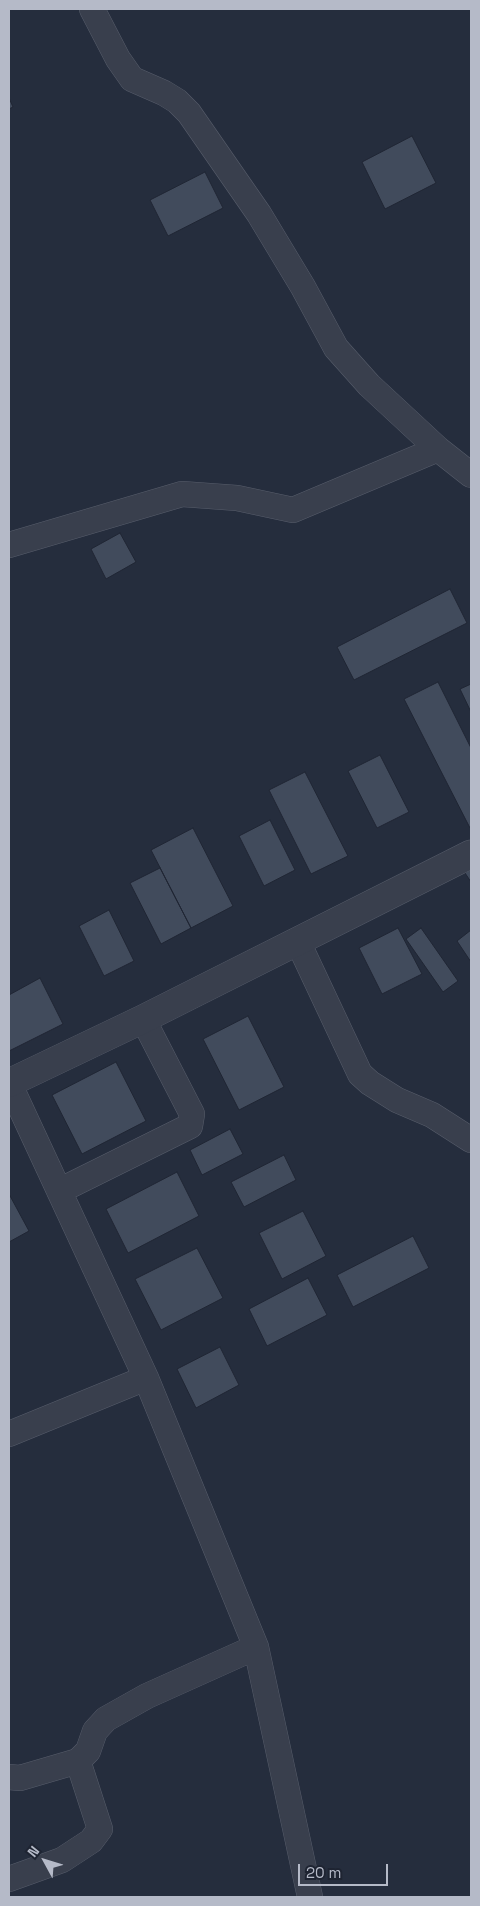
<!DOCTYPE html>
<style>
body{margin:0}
#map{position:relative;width:480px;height:1906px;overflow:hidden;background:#252d3d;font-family:"Space Grotesk",sans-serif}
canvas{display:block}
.frame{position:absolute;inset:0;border:10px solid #b5bac8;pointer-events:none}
.north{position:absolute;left:20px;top:1836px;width:50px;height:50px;-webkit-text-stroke:4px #1e2432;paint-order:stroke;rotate:309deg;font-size:14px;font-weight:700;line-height:20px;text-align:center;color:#b5bac8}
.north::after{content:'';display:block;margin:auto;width:18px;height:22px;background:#b5bac8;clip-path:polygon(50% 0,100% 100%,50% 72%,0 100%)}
.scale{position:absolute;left:298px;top:1864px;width:90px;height:22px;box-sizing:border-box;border:2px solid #b5bac8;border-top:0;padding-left:6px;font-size:15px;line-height:18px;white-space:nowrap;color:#b5bac8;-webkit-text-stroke:4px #1e2432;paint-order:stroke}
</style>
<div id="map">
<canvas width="480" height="1906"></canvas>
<div class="frame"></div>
<div class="north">N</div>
<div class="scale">20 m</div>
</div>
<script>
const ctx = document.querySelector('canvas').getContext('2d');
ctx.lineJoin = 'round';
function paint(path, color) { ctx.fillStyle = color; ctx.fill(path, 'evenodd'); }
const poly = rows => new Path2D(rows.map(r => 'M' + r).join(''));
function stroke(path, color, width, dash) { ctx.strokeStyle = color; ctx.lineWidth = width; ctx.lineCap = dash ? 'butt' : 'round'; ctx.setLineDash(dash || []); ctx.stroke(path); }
const building = poly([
 [9,98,13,107,9,109,9,98],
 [412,136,436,183,385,209,362,162,412,136],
 [205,172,223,208,168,236,150,200,205,172],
 [120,533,136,562,106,579,91,549,120,533],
 [450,589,467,623,354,680,337,647,450,589],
 [438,682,471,748,471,828,470,828,404,699,438,682],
 [471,684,471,712,460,689,471,684],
 [380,755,409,812,377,828,348,771,380,755],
 [305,772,348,856,311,874,269,790,305,772],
 [270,820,295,870,264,886,239,836,270,820],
 [193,828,233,906,191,928,151,850,193,828],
 [160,868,191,928,161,944,130,883,160,868],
 [471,869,471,882,465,873,471,869],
 [109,910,134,961,104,976,79,926,109,910],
 [398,928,422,974,382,994,359,948,398,928],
 [421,928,458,981,443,992,406,939,421,928],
 [471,930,471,962,457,941,471,930],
 [40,978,63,1024,9,1051,9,995,40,978],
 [248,1016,284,1087,239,1110,203,1039,248,1016],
 [116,1062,146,1121,82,1154,52,1095,116,1062],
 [230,1129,243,1154,202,1175,190,1150,230,1129],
 [284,1155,296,1180,244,1207,231,1182,284,1155],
 [177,1172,199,1216,128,1253,106,1209,177,1172],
 [9,1194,29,1231,9,1242,9,1194],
 [303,1211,326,1256,282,1279,259,1233,303,1211],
 [413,1236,429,1268,353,1307,337,1275,413,1236],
 [197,1248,223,1298,161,1330,135,1279,197,1248],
 [308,1278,327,1315,267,1346,249,1309,308,1278],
 [220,1347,239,1385,196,1408,177,1369,220,1347]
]);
paint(building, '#414b5c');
stroke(building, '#202634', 1);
const minor = poly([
 [92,9,118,59,132,79,164,93,177,101,189,113,259,214,303,287,336,348,369,385,438,449,471,475],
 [9,545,182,494,237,498,293,510,438,449],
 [298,942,360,1074,370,1083,397,1100,432,1115,471,1140],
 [9,1083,146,1378,256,1647,310,1897],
 [59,1191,190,1126,192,1114,143,1019],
 [9,1434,146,1378],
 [9,1777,20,1778,78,1761,88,1751,95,1731,106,1719,147,1696,256,1647],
 [9,1879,62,1860,91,1841,100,1829,78,1761]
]);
const tertiary = poly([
 [9,1083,143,1019,471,854]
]);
stroke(minor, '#575d6b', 26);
stroke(tertiary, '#575d6b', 29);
stroke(minor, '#393f4d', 25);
stroke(tertiary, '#393f4d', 28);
</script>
